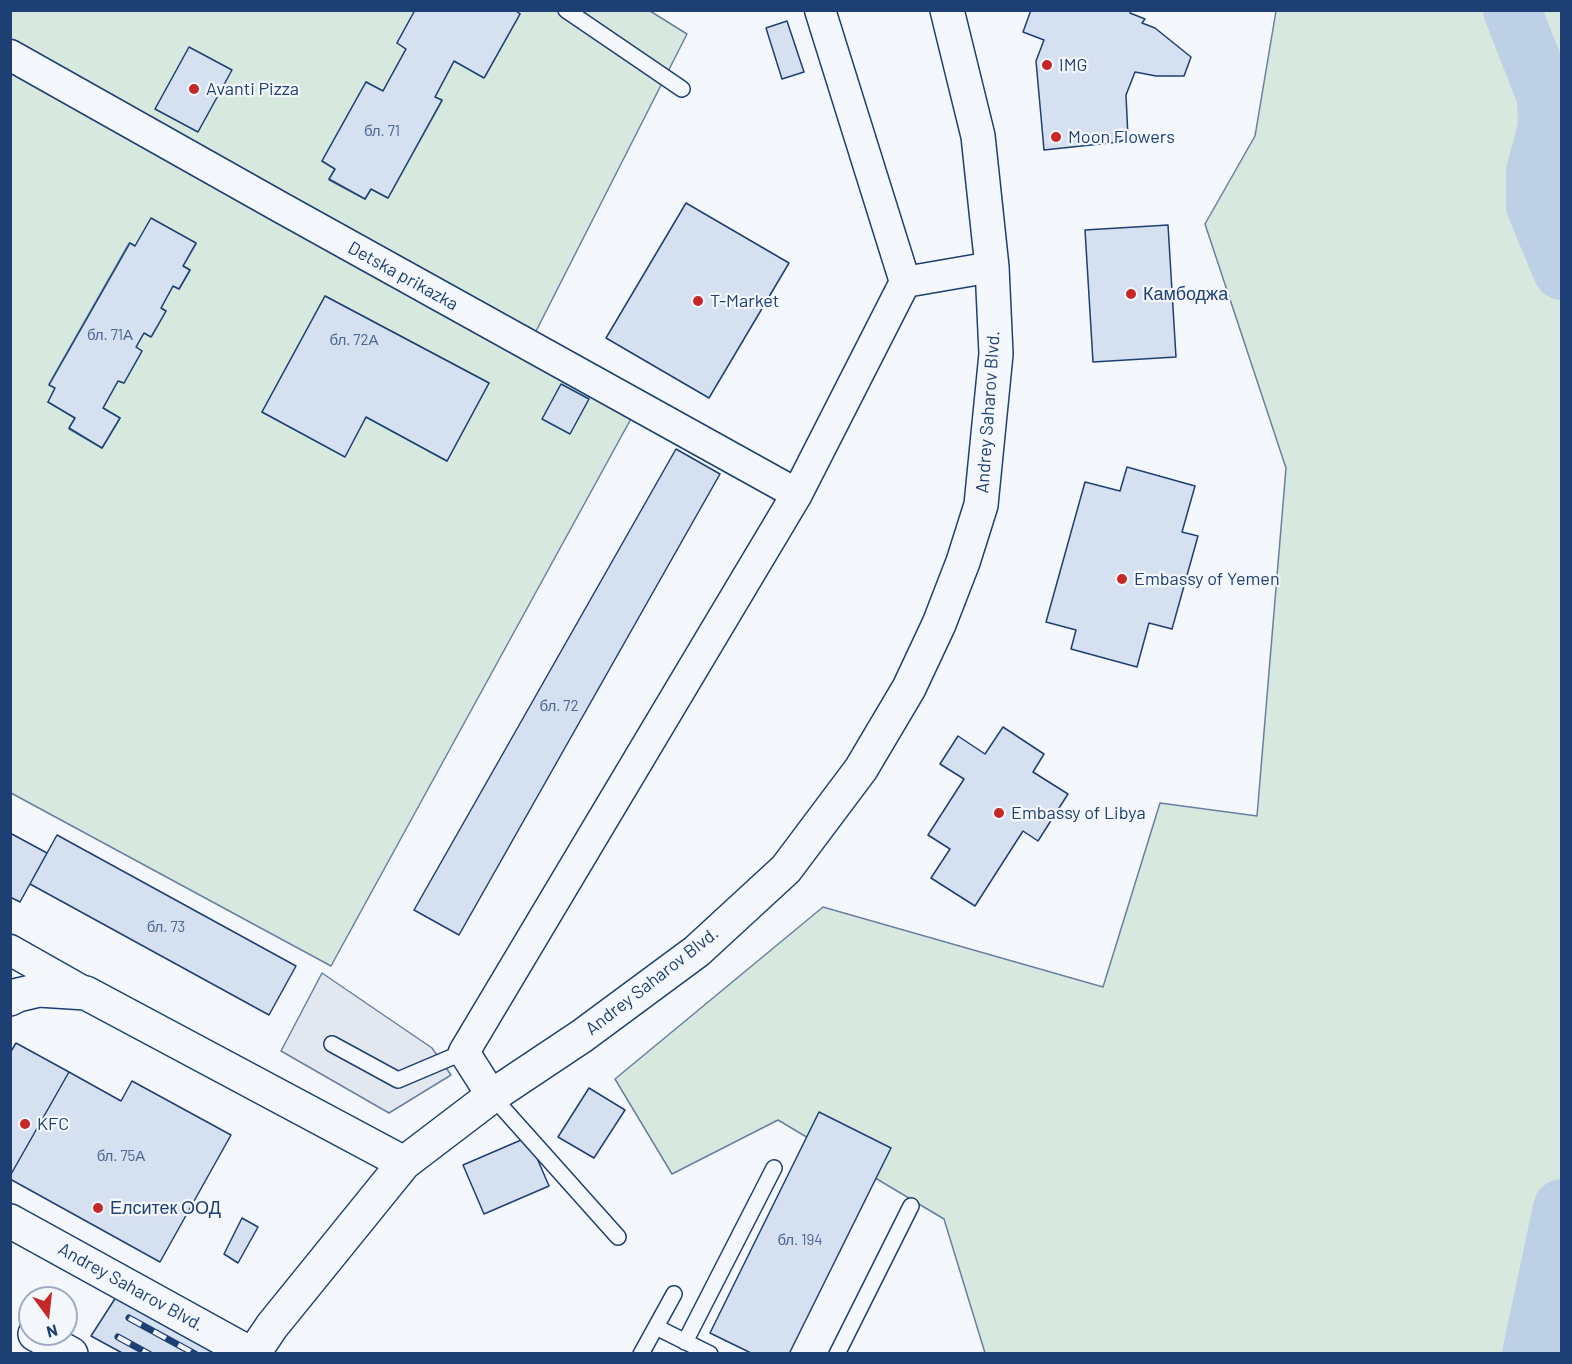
<!DOCTYPE html>
<meta charset="utf-8">
<style>
body{margin:0}
#map{position:relative;width:1572px;height:1364px;overflow:hidden;background:#f4f7fb;font-family:Barlow,sans-serif}
canvas{display:block}
.frame{position:absolute;inset:0;border:12px solid #1d3f73;pointer-events:none}
.north{position:absolute;left:18px;top:1286px;width:60px;height:60px;box-sizing:border-box;background:#f4f7fb;border:2px solid #9eadc5;border-radius:50%;rotate:165deg;font-size:16px;font-weight:700;line-height:24px;text-align:center;color:#1d3f73}
.north::after{content:'';display:block;margin:auto;width:21px;height:27px;background:#c62828;clip-path:polygon(50% 0,100% 100%,50% 72%,0 100%)}
</style>
<div id="map">
<canvas width="1572" height="1364"></canvas>
<div class="frame"></div>
<div class="north">N</div>
</div>
<script>
const ctx = document.querySelector('canvas').getContext('2d');
ctx.lineJoin = 'round';
function paint(path, color) { ctx.fillStyle = color; ctx.fill(path, 'evenodd'); }
const poly = rows => new Path2D(rows.map(r => 'M' + r).join(''));
function stroke(path, color, width, dash) { ctx.strokeStyle = color; ctx.lineWidth = width; ctx.lineCap = dash ? 'butt' : 'round'; ctx.setLineDash(dash || []); ctx.stroke(path); }
function write(font, color, halo, rows, align = 'center') {
  ctx.font = font + ' Barlow,sans-serif'; ctx.lineWidth = 4.5; ctx.setLineDash([]); ctx.textBaseline = 'middle'; ctx.strokeStyle = halo; ctx.fillStyle = color; for (const [text, x, y, turn = 0] of rows) {
    ctx.save(); ctx.translate(x, y); ctx.rotate((+turn || 0) * Math.PI / 180); ctx.textAlign = isNaN(turn) ? turn : align; if (halo) ctx.strokeText(text, 0, 0); ctx.fillText(text, 0, 0); ctx.restore();
  }
}
const green = poly([
 [10,11,415,11,397,43,406,49,383,91,366,82,322,161,335,169,329,180,365,199,371,189,388,198,442,101,435,97,454,61,485,77,520,14,515,11,650,11,687,34,529,345,638,406,331,966,11,793,10,11],
 [129,243,135,246,196,244,183,266,190,270,179,289,173,286,161,308,166,311,152,336,144,333,136,347,142,351,124,383,118,381,103,408,120,418,102,448,69,429,75,418,48,402,55,388,49,384,129,243],
 [325,296,489,383,447,461,366,417,345,456,262,412,325,296],
 [1276,11,1561,11,1561,1353,985,1353,944,1219,778,1120,672,1174,615,1079,823,907,1103,987,1160,803,1257,816,1286,468,1205,224,1255,136,1276,11]
]);
paint(green, '#d7e8df');
stroke(green, '#687fa3', 1.5);
const parking = poly([
 [322,973,432,1048,451,1075,389,1113,281,1051,322,973]
]);
paint(parking, '#e3e8f0');
stroke(parking, '#687fa3', 1.5);
stroke(poly([
 [1512,10,1546,97,1547,127,1535,172,1535,206,1562,271],
 [1531,1354,1562,1208]
]), '#bed0e5', 58);
const building = poly([
 [415,10,515,10,520,14,484,78,454,61,435,97,442,100,388,198,371,189,365,199,329,179,335,169,322,161,366,82,383,91,406,49,397,43,415,10],
 [1031,10,1131,10,1130,13,1145,19,1142,23,1155,28,1191,57,1184,76,1156,76,1135,72,1126,95,1128,138,1119,142,1044,150,1036,61,1044,40,1023,32,1031,10],
 [787,21,804,72,782,79,766,28,787,21],
 [189,47,232,70,198,132,155,109,189,47],
 [686,203,789,263,709,398,606,338,686,203],
 [151,218,196,243,183,266,190,270,179,289,173,286,161,308,166,311,151,337,144,333,136,347,142,351,124,383,118,381,103,408,120,418,102,448,69,428,75,418,48,402,55,388,49,385,130,243,135,246,151,218],
 [1168,225,1176,357,1093,362,1085,230,1168,225],
 [325,296,489,383,447,461,366,417,345,457,262,412,325,296],
 [561,384,589,399,570,434,542,419,561,384],
 [676,449,720,474,459,935,414,910,676,449],
 [1127,467,1195,486,1182,532,1198,536,1172,629,1149,623,1137,667,1071,649,1076,630,1046,622,1085,482,1120,491,1127,467],
 [1003,727,1044,754,1033,772,1068,794,1038,841,1023,831,975,906,931,878,950,849,928,835,964,779,940,764,958,736,985,754,1003,727],
 [10,833,47,853,20,902,10,897,10,833],
 [57,835,296,966,269,1015,30,884,57,835],
 [16,1043,69,1072,10,1176,10,1053,16,1043],
 [69,1072,121,1101,132,1081,231,1135,160,1262,10,1179,10,1176,69,1072],
 [589,1088,625,1110,594,1158,558,1137,589,1088],
 [819,1112,891,1148,789,1354,753,1354,710,1333,819,1112],
 [528,1137,549,1186,484,1214,463,1165,528,1137],
 [242,1218,258,1227,238,1263,224,1254,242,1218],
 [118,1294,225,1354,124,1354,91,1336,118,1294]
]);
paint(building, '#d5e0f0');
stroke(building, '#1d3f73', 1.5);
const service = poly([
 [566,10,682,89],
 [332,1044,398,1080,464,1052],
 [492,1096,618,1237],
 [656,1327,710,1354],
 [685,1342,774,1168],
 [641,1354,674,1294],
 [837,1354,911,1206]
]);
const minor = poly([
 [10,55,280,207,797,494],
 [905,282,992,267],
 [10,950,86,993],
 [492,1096,464,1052,797,494,905,282,820,10]
]);
const tertiary = poly([
 [10,999,18,995,39,990,86,993,404,1163],
 [253,1354,272,1326,404,1163,492,1096,582,1036,697,951,786,869,861,769,909,688,939,624,963,562,981,505,996,354,992,267,978,136,947,10]
]);
const secondary = poly([
 [10,1221,251,1354],
 [35,1334,71,1354]
]);
stroke(service, '#1d3f73', 18);
stroke(minor, '#1d3f73', 33);
stroke(tertiary, '#1d3f73', 36);
stroke(secondary, '#1d3f73', 36);
stroke(service, '#f4f7fb', 15);
stroke(minor, '#f4f7fb', 30);
stroke(tertiary, '#f4f7fb', 33);
stroke(secondary, '#f4f7fb', 33);
const rail = poly([
 [129,1318,195,1354],
 [118,1337,149,1354]
]);
stroke(rail, '#1d3f73', 7);
stroke(rail, '#f4f7fb', 4.5, [14]);
for (const [x, y, r, color] of [
 [1047,65,6,"#c62828"],
 [194,89,6,"#c62828"],
 [1056,137,6,"#c62828"],
 [1131,294,6,"#c62828"],
 [698,301,6,"#c62828"],
 [1122,579,6,"#c62828"],
 [999,813,6,"#c62828"],
 [25,1124,6,"#c62828"],
 [98,1208,6,"#c62828"]
]) { const dot = new Path2D(); dot.arc(x, y, r, 0, 2 * Math.PI); ctx.fillStyle = color; ctx.fill(dot); stroke(dot, '#f4f7fb', 2); }
write('15px', '#4b6792', null, [
 ["бл. 71",382,131],
 ["бл. 71А",110,335],
 ["бл. 72А",354,340],
 ["бл. 72",559,706],
 ["бл. 73",166,927],
 ["бл. 75А",121,1156],
 ["бл. 194",800,1240]
]);
write('18px', '#1d3f73', '#f4f7fb', [
 ["IMG",1059,65],
 ["Avanti Pizza",206,89],
 ["Moon Flowers",1068,137],
 ["Камбоджа",1143,294],
 ["T-Market",710,301],
 ["Embassy of Yemen",1134,579],
 ["Embassy of Libya",1011,813],
 ["KFC",37,1124],
 ["Елситек ООД",110,1208]
], 'left');
write('18px', '#1d3f73', '#f4f7fb', [
 ["Detska prikazka",403,276,29],
 ["Andrey Saharov Blvd.",988,412,-86],
 ["Andrey Saharov Blvd.",652,981,-38],
 ["Andrey Saharov Blvd.",131,1287,29]
]);
</script>
